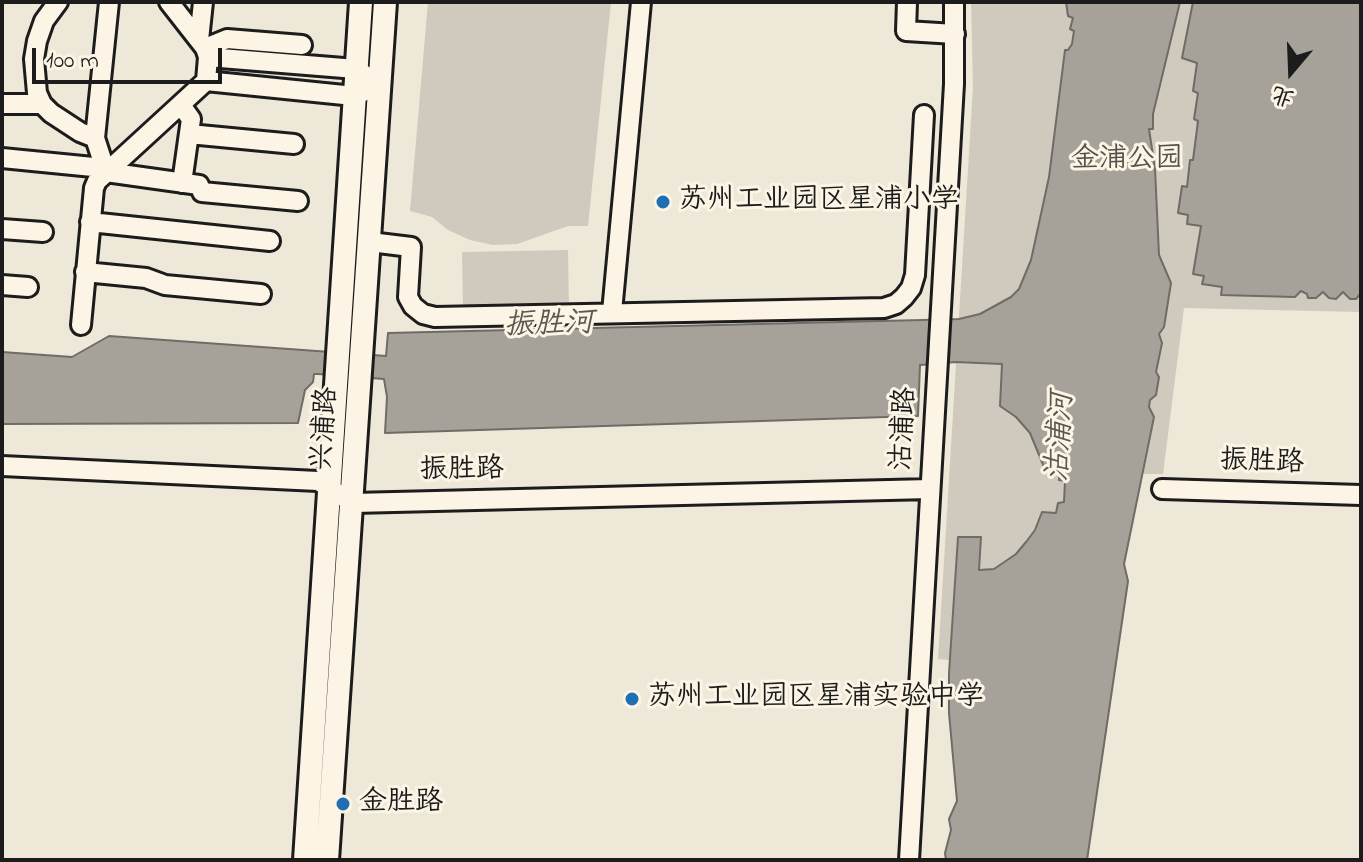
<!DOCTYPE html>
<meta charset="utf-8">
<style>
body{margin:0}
#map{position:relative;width:1363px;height:862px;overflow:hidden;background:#eee8d9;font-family:"Indie Flower","LXGW WenKai TC",sans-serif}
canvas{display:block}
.frame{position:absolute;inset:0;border:4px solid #1c1c1c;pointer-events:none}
.north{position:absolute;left:1251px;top:32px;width:80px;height:80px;-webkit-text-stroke:6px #fcf5e5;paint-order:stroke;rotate:199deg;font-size:22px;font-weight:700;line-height:32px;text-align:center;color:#1c1c1c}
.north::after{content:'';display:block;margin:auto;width:28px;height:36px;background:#1c1c1c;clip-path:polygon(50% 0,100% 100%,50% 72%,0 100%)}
.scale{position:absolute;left:32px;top:48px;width:190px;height:36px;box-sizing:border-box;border:4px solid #1c1c1c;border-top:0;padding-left:10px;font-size:24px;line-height:28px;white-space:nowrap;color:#1c1c1c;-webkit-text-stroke:6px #fcf5e5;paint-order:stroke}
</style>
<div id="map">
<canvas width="1363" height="862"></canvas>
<div class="frame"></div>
<div class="north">北</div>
<div class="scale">100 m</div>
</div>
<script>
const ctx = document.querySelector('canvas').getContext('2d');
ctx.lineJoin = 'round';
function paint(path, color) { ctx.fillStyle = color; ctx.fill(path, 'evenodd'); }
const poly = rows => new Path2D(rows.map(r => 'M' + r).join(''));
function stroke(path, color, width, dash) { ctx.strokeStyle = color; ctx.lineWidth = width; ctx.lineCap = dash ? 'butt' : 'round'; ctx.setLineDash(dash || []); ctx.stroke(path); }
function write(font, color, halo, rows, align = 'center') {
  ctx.font = font + ' "Indie Flower","LXGW WenKai TC",sans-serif'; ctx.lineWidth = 6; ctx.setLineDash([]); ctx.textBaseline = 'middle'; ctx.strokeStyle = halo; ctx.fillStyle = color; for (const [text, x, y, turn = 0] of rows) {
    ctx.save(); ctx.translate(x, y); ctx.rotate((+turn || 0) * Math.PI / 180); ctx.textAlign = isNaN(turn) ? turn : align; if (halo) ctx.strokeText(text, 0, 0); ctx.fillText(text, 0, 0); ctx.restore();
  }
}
paint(poly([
 [428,2,611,2,588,226,568,226,517,244,493,245,470,240,448,230,432,217,410,211],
 [971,2,1361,2,1361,312,1184,308,1163,474,1141,474,1124,564,1128,581,1113,674,938,659,973,87],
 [568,250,569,309,463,311,462,252]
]), '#cfcabd');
const water = poly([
 [1066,2,1180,2,1153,114,1153,129,1149,129,1155,169,1159,255,1171,283,1164,327,1159,334,1162,343,1156,372,1159,377,1156,395,1150,400,1149,407,1154,417,1124,564,1128,581,1087,860,946,860,945,853,951,830,949,819,957,801,949,713,949,673,958,537,981,537,979,570,994,569,1016,554,1026,542,1035,530,1042,512,1056,513,1058,503,1064,502,1065,481,1059,480,1060,468,1044,467,1030,433,1016,417,1000,406,1002,364,956,362,920,365,918,416,385,433,387,397,384,379,318,374,314,374,313,382,305,390,298,423,2,424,2,352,72,357,109,336,386,356,388,333,922,320,959,319,980,314,1011,297,1019,289,1031,260,1049,177,1065,50,1068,50,1072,44,1074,31,1070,29,1073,18,1068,16,1066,2],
 [1193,2,1361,2,1361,293,1356,299,1350,299,1343,292,1336,299,1329,298,1323,292,1316,298,1308,298,1307,294,1301,291,1295,297,1221,295,1222,287,1202,284,1204,276,1193,274,1201,226,1187,224,1188,215,1178,213,1182,186,1187,187,1190,160,1193,160,1198,121,1194,119,1198,93,1193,91,1197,63,1182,58,1193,2]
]);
paint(water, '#a7a299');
stroke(water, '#6f6c67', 2);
const minor = poly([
 [58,2,44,21,37,41,34,59,37,93,42,104,51,113,80,132,95,138],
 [907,2,906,31,955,34],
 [199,40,203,2],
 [205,48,227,39,302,45],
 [206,81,354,96,379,85,356,69,208,57],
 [2,104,42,104],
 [181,105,191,119,182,183],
 [189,134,294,144],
 [2,158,93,167,106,172,199,185,202,192,298,201],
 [106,172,95,138,109,2],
 [90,222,270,241],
 [2,229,43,232],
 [370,242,411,247,408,297,413,306,423,314,435,317,884,308,896,304,904,297,911,288,915,275,924,115],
 [85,272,146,278,165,285,261,294],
 [2,285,28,287],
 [612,312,641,2],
 [81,325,94,188,97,181,206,81,208,57,205,48,169,2],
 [2,466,318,481,353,503,930,489],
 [1162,489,1361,495],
 [909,860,954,84,954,2]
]);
const major = poly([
 [305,860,361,2],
 [327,860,385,2]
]);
stroke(minor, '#1c1c1c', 24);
stroke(major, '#1c1c1c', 28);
stroke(minor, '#fcf5e5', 18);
stroke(major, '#fcf5e5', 22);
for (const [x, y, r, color] of [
 [663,202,8,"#1f6fb2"],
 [632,699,8,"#1f6fb2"],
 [343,804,8,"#1f6fb2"]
]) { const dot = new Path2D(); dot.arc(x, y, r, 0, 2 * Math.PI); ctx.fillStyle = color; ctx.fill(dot); stroke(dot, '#fcf5e5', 3); }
write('28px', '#52504c', '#fcf5e5', [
 ["金浦公园",1127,161]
]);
write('28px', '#1c1c1c', '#fcf5e5', [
 ["苏州工业园区星浦小学",679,202],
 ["苏州工业园区星浦实验中学",648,699],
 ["金胜路",359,804]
], 'left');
write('28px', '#1c1c1c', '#fcf5e5', [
 ["兴浦路",327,429,-86],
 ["沽浦路",906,429,-87],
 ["振胜路",1262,464,2],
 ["振胜路",462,472,-1]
]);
write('italic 30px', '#5b5854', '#fcf5e5', [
 ["振胜河",549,327,-2],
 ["沽浦河",1063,437,-87]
]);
</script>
